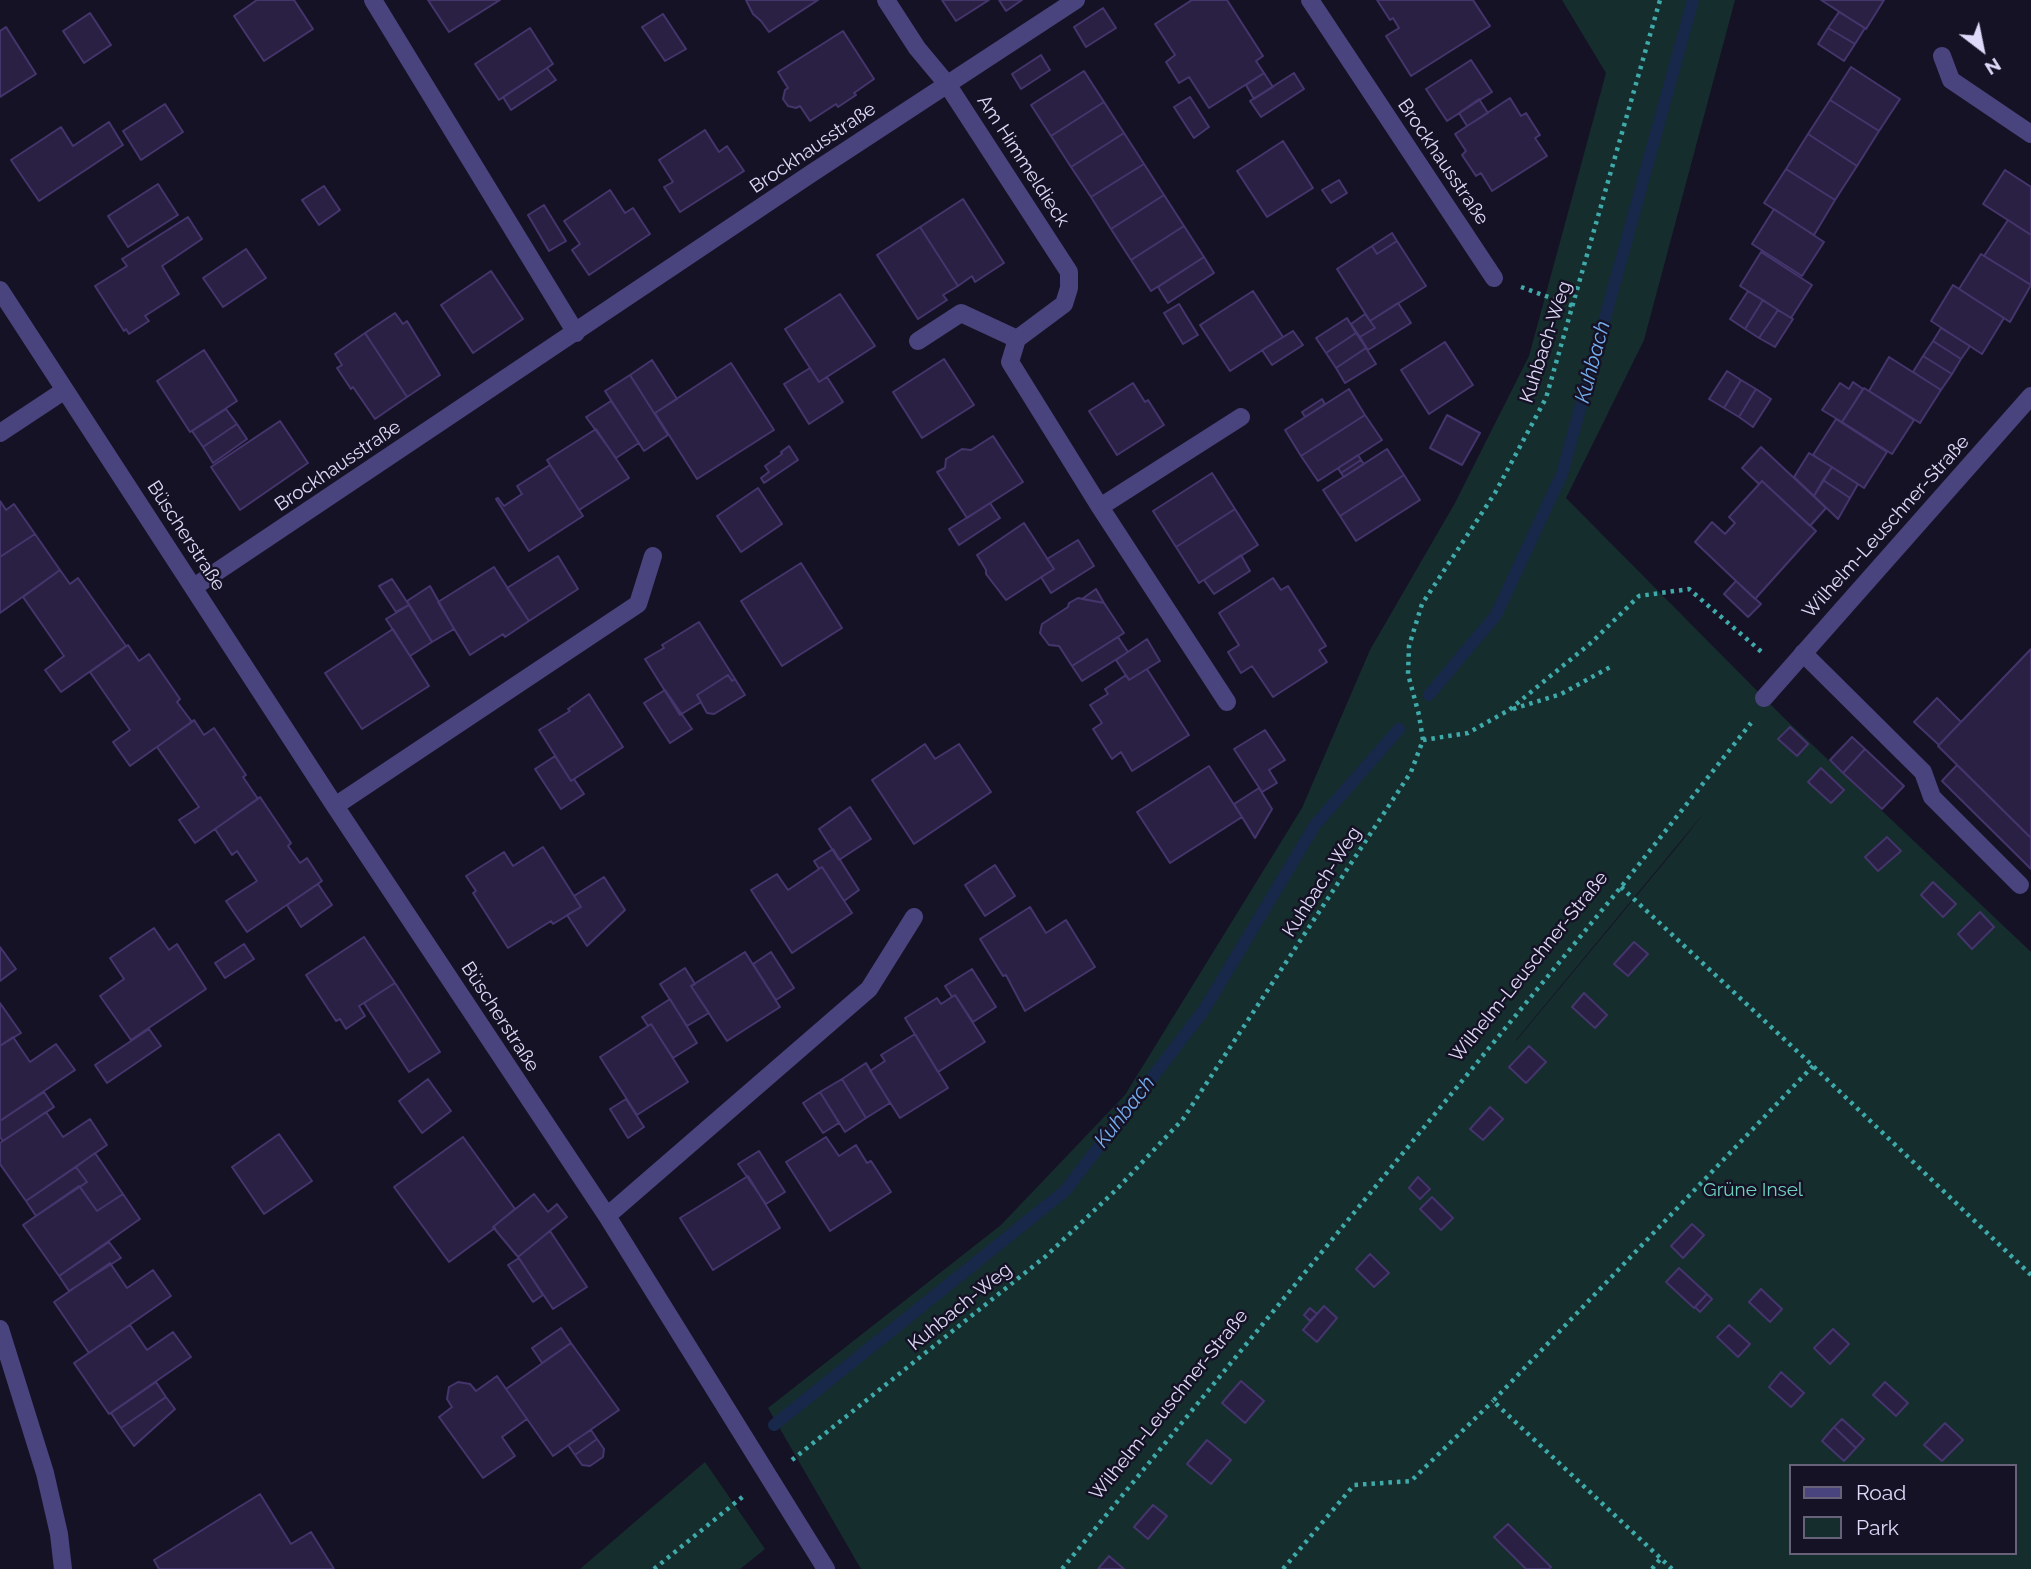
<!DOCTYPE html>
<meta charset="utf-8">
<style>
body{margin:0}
#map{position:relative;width:2031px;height:1569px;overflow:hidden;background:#161225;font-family:Raleway,sans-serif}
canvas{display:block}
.legend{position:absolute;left:1789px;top:1464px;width:228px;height:91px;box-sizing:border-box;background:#161225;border:2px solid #67627a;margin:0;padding:9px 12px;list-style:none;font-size:21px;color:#e0dafa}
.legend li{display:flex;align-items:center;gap:14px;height:35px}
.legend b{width:35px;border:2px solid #67627a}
.north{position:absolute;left:1947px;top:14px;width:70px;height:70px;-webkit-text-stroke:5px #161225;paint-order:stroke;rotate:148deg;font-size:19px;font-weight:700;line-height:28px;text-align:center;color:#e0dafa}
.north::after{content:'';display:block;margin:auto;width:24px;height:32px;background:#e0dafa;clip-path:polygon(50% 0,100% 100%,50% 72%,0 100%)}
</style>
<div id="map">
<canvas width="2031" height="1569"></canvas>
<ul class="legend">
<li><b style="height:9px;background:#49437e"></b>Road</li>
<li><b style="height:19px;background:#162d2e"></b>Park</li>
</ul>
<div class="north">N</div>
</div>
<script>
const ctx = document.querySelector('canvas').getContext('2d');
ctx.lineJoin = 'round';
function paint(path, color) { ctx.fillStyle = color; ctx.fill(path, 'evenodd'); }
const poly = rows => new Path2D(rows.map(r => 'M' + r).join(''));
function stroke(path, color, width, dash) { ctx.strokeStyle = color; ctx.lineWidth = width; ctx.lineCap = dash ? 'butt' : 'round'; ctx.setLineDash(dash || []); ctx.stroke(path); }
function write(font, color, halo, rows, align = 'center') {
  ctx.font = font + ' Raleway,sans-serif'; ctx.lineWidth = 5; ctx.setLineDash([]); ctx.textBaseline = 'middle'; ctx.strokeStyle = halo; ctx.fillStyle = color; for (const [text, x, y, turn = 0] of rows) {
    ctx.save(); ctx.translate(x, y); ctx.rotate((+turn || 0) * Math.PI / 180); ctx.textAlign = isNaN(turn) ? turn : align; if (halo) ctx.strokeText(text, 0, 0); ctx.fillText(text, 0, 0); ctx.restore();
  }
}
paint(poly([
 [1562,0,1735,0,1644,340,1566,498,1783,717,2031,952,2031,1569,861,1569,768,1408,1001,1225,1125,1095,1302,808,1370,650,1455,503,1529,356,1606,73],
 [1704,813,1682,841,1516,1041,1516,1040],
 [1791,1466,2015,1466,2015,1553,1791,1553],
 [705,1462,765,1549,740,1569,580,1569]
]), '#162d2e');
stroke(poly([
 [1429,695,1496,615,1562,474,1693,0],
 [774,1425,1065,1191,1204,1010,1315,825,1399,729]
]), '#17284a', 12);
const building = poly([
 [257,0,294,0,313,29,264,61,234,16,257,0],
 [428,0,500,0,449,32,428,0],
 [746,0,818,0,769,32,761,21,753,14,746,0],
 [942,0,989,0,956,21,942,0],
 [999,0,1022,0,1006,11,999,0],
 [1192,0,1227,0,1263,56,1256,61,1264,73,1209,108,1189,77,1179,83,1166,62,1175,55,1155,24,1192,0],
 [1377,0,1473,0,1490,26,1411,76,1386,36,1399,28,1393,18,1390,20,1377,0],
 [1821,0,1884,0,1866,29,1821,0],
 [1103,8,1116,28,1086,47,1074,27,1103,8],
 [1839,12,1865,28,1855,44,1828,28,1839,12],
 [90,13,111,45,84,63,63,31,90,13],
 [663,14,686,49,665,61,642,27,663,14],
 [6,27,36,74,0,97,0,31,6,27],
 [530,28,553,64,499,100,475,64,530,28],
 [1828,28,1855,44,1844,61,1818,44,1828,28],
 [843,31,874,79,854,93,856,95,838,107,836,104,810,121,800,106,796,108,788,106,783,99,785,90,788,88,778,72,843,31],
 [1041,55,1050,70,1021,89,1012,74,1041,55],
 [1471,60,1492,92,1447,121,1426,89,1471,60],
 [1851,67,1900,99,1879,131,1830,100,1851,67],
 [547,68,556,80,511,110,503,97,547,68],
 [1084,71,1104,102,1051,136,1031,105,1084,71],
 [1264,73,1273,87,1254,99,1246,85,1264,73],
 [1294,73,1304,89,1261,117,1250,101,1294,73],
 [1190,97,1209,127,1194,138,1174,107,1190,97],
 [1510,98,1521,116,1526,113,1540,135,1535,138,1547,156,1492,191,1481,173,1476,176,1462,155,1466,151,1455,134,1510,98],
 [1479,99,1488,113,1467,126,1459,113,1479,99],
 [1830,100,1879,131,1857,166,1808,134,1830,100],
 [1104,102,1124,133,1071,167,1051,136,1104,102],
 [165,104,183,132,141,160,123,131,165,104],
 [109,122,123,145,39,201,11,160,61,127,73,146,109,122],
 [705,130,719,152,727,146,744,171,680,212,664,187,673,182,659,160,705,130],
 [1124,133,1144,164,1091,197,1071,167,1124,133],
 [1808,134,1857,166,1835,200,1786,169,1808,134],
 [1283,141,1313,188,1267,217,1237,171,1283,141],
 [1144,164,1164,195,1111,229,1091,197,1144,164],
 [1786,169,1835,200,1814,235,1764,203,1786,169],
 [2005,170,2031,187,2031,235,1983,204,2005,170],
 [1339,180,1347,193,1331,203,1322,190,1339,180],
 [158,184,178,215,128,247,108,216,158,184],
 [324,186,340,210,319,225,302,200,324,186],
 [610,190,625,213,633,208,650,234,589,275,572,250,580,244,564,221,610,190],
 [1164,195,1184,226,1131,260,1111,229,1164,195],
 [963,199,1004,263,975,282,972,276,958,286,920,227,963,199],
 [544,205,566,241,549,251,528,215,544,205],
 [1774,209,1824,242,1802,276,1752,244,1774,209],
 [188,217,202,239,162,266,179,294,145,316,149,321,129,334,126,329,124,331,95,286,127,266,122,259,188,217],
 [2008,220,2031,235,2031,285,1984,256,2008,220],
 [1184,226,1204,257,1151,291,1131,260,1184,226],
 [920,227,958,286,943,295,947,300,918,319,877,255,920,227],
 [1392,233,1397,241,1377,254,1372,246,1392,233],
 [1397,241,1426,286,1370,321,1337,269,1372,246,1377,254,1397,241],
 [246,249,266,278,223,307,203,278,246,249],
 [1761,252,1812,285,1791,318,1740,286,1761,252],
 [1981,254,2031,285,2010,322,1959,289,1981,254],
 [1204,257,1214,273,1168,303,1158,287,1204,257],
 [491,271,523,319,473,353,441,305,491,271],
 [1953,285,2004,318,1982,354,1931,321,1953,285],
 [1253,291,1283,337,1230,371,1200,325,1253,291],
 [1748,291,1763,300,1745,329,1730,319,1748,291],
 [840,294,875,346,819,382,785,329,840,294],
 [1763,300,1778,310,1759,338,1745,329,1763,300],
 [1398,303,1411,323,1368,350,1360,337,1375,328,1370,321,1398,303],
 [1179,304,1198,335,1183,344,1164,313,1179,304],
 [1778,310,1793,319,1775,347,1759,338,1778,310],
 [395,313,403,324,407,321,440,375,407,397,365,333,395,313],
 [1365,314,1375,328,1360,337,1351,324,1365,314],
 [1347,318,1356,333,1326,353,1316,338,1347,318],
 [1941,328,1970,346,1961,359,1933,341,1941,328],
 [1293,331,1303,345,1272,365,1262,350,1293,331],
 [365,333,407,397,375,419,353,387,351,389,337,368,342,365,335,354,365,333],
 [1356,333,1366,348,1336,368,1326,353,1356,333],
 [1933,341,1961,359,1952,374,1923,356,1933,341],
 [1445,342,1473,385,1429,414,1401,370,1445,342],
 [1366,348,1376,364,1345,383,1336,368,1366,348],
 [204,350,237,401,190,432,157,381,204,350],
 [1923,356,1952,374,1941,390,1913,372,1923,356],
 [1889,357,1941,390,1920,423,1869,391,1889,357],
 [944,359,974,405,922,438,893,392,944,359],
 [652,360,677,399,655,413,668,435,630,375,652,360],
 [731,363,774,430,697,479,655,413,731,363],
 [810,368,819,382,827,377,843,402,809,424,784,384,810,368],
 [1727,371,1741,380,1724,408,1709,399,1727,371],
 [630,375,668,435,644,451,605,391,630,375],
 [1741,380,1756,389,1739,417,1724,408,1741,380],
 [1853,382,1863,389,1842,422,1822,410,1840,383,1849,389,1853,382],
 [1133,383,1145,402,1148,400,1164,425,1117,455,1089,411,1133,383],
 [1864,388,1914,420,1892,454,1842,422,1864,388],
 [1349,389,1365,415,1301,456,1285,430,1349,389],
 [1756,389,1771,399,1753,427,1739,417,1756,389],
 [1322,399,1325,404,1305,417,1302,412,1322,399],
 [611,401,639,443,616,458,586,417,611,401],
 [226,409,237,424,203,447,192,431,226,409],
 [1365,415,1382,440,1318,481,1301,456,1365,415],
 [1447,415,1480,433,1462,465,1430,448,1447,415],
 [1836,419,1887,452,1864,488,1813,455,1836,419],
 [280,421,308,463,240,510,211,467,280,421],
 [237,424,247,439,213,463,203,447,237,424],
 [596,429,629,478,579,510,547,460,596,429],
 [993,436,1023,482,967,518,937,472,945,468,946,459,962,449,971,450,993,436],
 [789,446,798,460,764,483,761,478,769,472,765,466,782,454,781,452,789,446],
 [1761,447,1826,508,1810,526,1762,481,1759,484,1742,468,1761,447],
 [1387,449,1404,475,1340,516,1323,490,1387,449],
 [1809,453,1832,467,1814,496,1794,477,1809,453],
 [1358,455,1361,460,1341,473,1338,468,1358,455],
 [1361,460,1364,464,1344,477,1341,473,1361,460],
 [550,465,583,516,529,551,496,499,498,498,504,506,522,494,517,486,550,465],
 [1832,467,1858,484,1850,498,1823,480,1832,467],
 [1212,473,1235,509,1176,547,1153,511,1212,473],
 [1404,475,1420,500,1356,541,1340,516,1404,475],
 [1823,480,1850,498,1838,519,1814,496,1823,480],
 [1762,481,1816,531,1755,599,1695,542,1712,522,1725,534,1735,523,1729,517,1762,481],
 [758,488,782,524,741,552,717,516,758,488],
 [0,501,6,510,14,504,35,534,0,557,0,501],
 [990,503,1000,518,959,545,949,529,990,503],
 [1235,509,1258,545,1199,583,1176,547,1235,509],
 [1024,523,1054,569,1006,600,986,574,986,570,977,555,1024,523],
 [35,534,60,570,0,613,0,557,35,534],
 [1078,540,1094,566,1051,593,1041,577,1054,569,1047,559,1078,540],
 [1241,555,1250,571,1214,594,1204,580,1241,555],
 [558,556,578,589,529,621,507,588,558,556],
 [801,563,842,628,782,666,741,601,801,563],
 [494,567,529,621,505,637,503,634,470,655,438,602,494,567],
 [60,570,70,584,78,578,126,646,61,692,45,670,64,656,23,597,60,570],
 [1273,578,1281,590,1288,586,1326,646,1319,650,1327,662,1273,697,1252,666,1241,673,1228,652,1239,645,1219,613,1273,578],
 [392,579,409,605,396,612,379,586,392,579],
 [1736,581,1761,604,1748,617,1724,594,1736,581],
 [430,586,454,629,432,642,407,601,430,586],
 [1096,589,1104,603,1082,599,1096,589],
 [1078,598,1104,603,1124,633,1072,666,1059,646,1049,645,1040,633,1042,624,1068,607,1069,603,1078,598],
 [409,605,432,642,410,656,386,619,409,605],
 [699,622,735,679,732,681,728,675,697,695,701,702,680,715,645,659,664,648,662,645,699,622],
 [393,629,429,686,362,729,325,673,393,629],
 [1118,637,1128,652,1082,681,1072,666,1118,637],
 [1147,639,1160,661,1129,680,1116,660,1147,639],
 [128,645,139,661,149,654,180,699,177,702,192,722,130,766,113,742,130,730,90,672,128,645],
 [2031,649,2031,838,1938,746,2031,649],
 [1147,669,1189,735,1132,771,1121,752,1112,759,1093,729,1102,723,1090,705,1108,694,1105,689,1126,675,1129,680,1147,669],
 [728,675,732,681,735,679,745,695,714,714,707,713,697,695,728,675],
 [665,690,692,729,670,743,644,703,665,690],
 [589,694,623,747,571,781,539,730,570,711,568,709,589,694],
 [1937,698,1961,722,1939,745,1914,722,1937,698],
 [194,720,204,735,214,728,246,775,243,777,258,799,195,843,179,820,199,807,157,747,194,720],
 [1790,727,1808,744,1797,756,1778,739,1790,727],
 [1265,730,1285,760,1269,770,1277,783,1262,792,1234,749,1265,730],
 [1852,737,1865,749,1843,773,1830,760,1852,737],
 [925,744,935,759,959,744,991,792,914,844,872,780,925,744],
 [1865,749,1904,786,1882,809,1843,773,1865,749],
 [555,756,571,781,574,779,584,794,561,809,535,769,555,756],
 [1957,765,2031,838,2031,869,1942,781,1957,765],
 [1209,766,1242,817,1170,863,1137,812,1209,766],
 [1821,768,1844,790,1831,803,1808,782,1821,768],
 [1259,788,1272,809,1255,838,1234,804,1259,788],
 [260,797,291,843,288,846,300,863,307,858,322,881,247,932,226,901,257,881,237,851,232,855,215,829,260,797],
 [850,807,871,839,839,860,819,829,850,807],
 [1887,837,1901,851,1878,871,1865,857,1887,837],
 [543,847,581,907,553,924,551,921,508,948,473,893,476,891,466,876,504,852,513,866,543,847],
 [833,849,859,890,844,901,822,867,819,869,814,861,833,849],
 [995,865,1015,896,985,916,965,885,995,865],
 [822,867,852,913,792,953,751,890,777,874,788,890,822,867],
 [604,877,625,910,587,946,567,915,581,907,574,896,604,877],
 [1933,882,1956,904,1943,917,1921,895,1933,882],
 [318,884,332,905,301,927,287,905,318,884],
 [1030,907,1046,933,1066,920,1095,967,1025,1011,1006,975,1003,976,980,939,1030,907],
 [1980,912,1994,927,1972,949,1958,934,1980,912],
 [154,928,169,950,177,944,206,989,131,1040,100,996,124,979,110,958,154,928],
 [364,937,395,983,359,1006,365,1016,346,1029,340,1019,336,1021,306,975,364,937],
 [1634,942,1648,954,1628,976,1614,964,1634,942],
 [244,944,254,959,225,978,215,963,244,944],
 [0,947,16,969,0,981,0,947],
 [745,952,780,1007,727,1041,691,986,745,952],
 [771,952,794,988,776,1000,753,964,771,952],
 [685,968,695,984,691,986,709,1013,687,1026,660,984,685,968],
 [972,969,996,1007,973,1022,955,995,952,997,945,986,972,969],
 [395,983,440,1052,409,1072,364,1003,395,983],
 [1584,993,1607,1015,1595,1028,1572,1007,1584,993],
 [955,995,985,1042,938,1072,905,1018,937,998,941,1004,955,995],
 [670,999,697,1043,673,1058,651,1024,648,1026,642,1017,670,999],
 [0,1003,21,1033,0,1046,0,1003],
 [651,1024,688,1082,637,1115,600,1057,651,1024],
 [149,1029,161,1046,107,1083,95,1065,149,1029],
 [915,1034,948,1088,900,1118,870,1071,885,1061,881,1055,915,1034],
 [13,1037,30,1062,56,1044,75,1070,0,1121,0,1046,13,1037],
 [1529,1046,1546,1062,1526,1083,1509,1067,1529,1046],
 [866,1063,890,1103,866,1118,842,1079,866,1063],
 [428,1079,451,1111,422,1133,399,1101,428,1079],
 [842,1079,866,1118,845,1132,820,1092,842,1079],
 [44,1092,54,1107,3,1141,0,1137,0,1121,44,1092],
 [820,1092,839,1123,823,1133,803,1103,820,1092],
 [626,1099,644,1127,628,1138,610,1109,626,1099],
 [1490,1107,1503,1119,1483,1140,1470,1129,1490,1107],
 [46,1112,63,1137,90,1119,107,1145,26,1201,0,1164,0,1143,46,1112],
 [279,1134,312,1181,264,1214,232,1167,279,1134],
 [463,1137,515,1209,493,1227,495,1228,449,1262,394,1187,463,1137],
 [826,1137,839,1156,856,1145,867,1163,871,1161,891,1192,830,1231,786,1162,826,1137],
 [759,1151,785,1192,766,1204,738,1164,759,1151],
 [95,1153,123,1194,97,1211,80,1187,87,1182,76,1167,95,1153],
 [76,1167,87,1182,36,1216,26,1201,76,1167],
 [748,1176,780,1228,713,1270,680,1218,748,1176],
 [1418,1177,1430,1189,1420,1199,1409,1188,1418,1177],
 [79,1186,97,1211,123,1194,140,1219,59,1276,23,1225,79,1186],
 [534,1194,548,1212,557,1204,567,1217,518,1257,493,1227,534,1194],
 [1432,1197,1453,1218,1441,1230,1420,1209,1432,1197],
 [1692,1224,1704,1235,1683,1258,1671,1246,1692,1224],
 [550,1231,587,1287,553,1309,518,1257,550,1231],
 [109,1242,121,1258,69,1291,59,1276,109,1242],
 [1370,1254,1389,1273,1374,1287,1356,1269,1370,1254],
 [519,1258,543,1295,533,1302,508,1265,519,1258],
 [110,1263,127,1288,153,1270,171,1296,89,1353,54,1302,110,1263],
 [1679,1268,1707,1294,1694,1308,1666,1282,1679,1268],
 [1761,1289,1782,1309,1770,1322,1749,1302,1761,1289],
 [1707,1294,1712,1299,1700,1312,1695,1307,1707,1294],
 [1324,1306,1337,1318,1317,1342,1303,1330,1324,1306],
 [1310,1308,1317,1314,1310,1321,1304,1315,1310,1308],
 [130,1325,147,1350,173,1332,191,1357,109,1414,74,1363,130,1325],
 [1729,1325,1750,1344,1738,1357,1717,1337,1729,1325],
 [561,1328,571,1343,542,1363,532,1348,561,1328],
 [1833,1329,1849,1344,1830,1364,1814,1348,1833,1329],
 [571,1343,619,1410,553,1456,506,1389,571,1343],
 [1781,1372,1804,1393,1791,1407,1769,1387,1781,1372],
 [497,1376,527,1419,502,1437,515,1456,483,1478,439,1417,452,1407,447,1399,449,1387,458,1382,470,1384,476,1391,497,1376],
 [1241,1381,1264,1401,1245,1423,1222,1403,1241,1381],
 [156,1382,166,1397,121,1428,111,1413,156,1382],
 [1885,1382,1908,1403,1896,1416,1873,1395,1885,1382],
 [166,1397,175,1409,134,1446,121,1428,166,1397],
 [1842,1419,1864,1439,1856,1448,1834,1427,1842,1419],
 [1945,1423,1963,1440,1942,1461,1924,1445,1945,1423],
 [1834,1427,1856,1448,1844,1461,1822,1441,1834,1427],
 [591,1430,597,1439,575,1455,568,1445,591,1430],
 [597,1439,604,1449,603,1457,590,1466,582,1465,575,1455,597,1439],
 [1207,1440,1231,1460,1211,1484,1187,1464,1207,1440],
 [260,1494,291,1544,311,1532,334,1569,159,1569,154,1560,260,1494],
 [1153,1505,1167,1516,1148,1539,1134,1527,1153,1505],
 [1508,1524,1551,1567,1549,1569,1526,1569,1494,1537,1508,1524],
 [1109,1556,1124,1569,1098,1569,1109,1556]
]);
paint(building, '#2a2043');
stroke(building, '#44356c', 2);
stroke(poly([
 [1521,287,1573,306],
 [1513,709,1561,694,1612,666],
 [1423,740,1468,733,1509,710,1592,642,1639,596,1689,589,1764,654],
 [1621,887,1813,1066,2031,1275],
 [792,1460,1046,1256,1117,1189,1183,1119,1411,772,1423,740,1419,715,1408,674,1409,646,1422,604,1495,493,1546,398,1660,0],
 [654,1569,746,1494],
 [1062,1569,1621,887,1751,723],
 [1283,1569,1354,1485,1411,1481,1493,1401],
 [1652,1569,1661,1558],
 [1672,1569,1493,1401,1813,1066]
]), '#3faaaa', 4.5, [3.5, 5]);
stroke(poly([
 [918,341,961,313,1017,339],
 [1803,653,1923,772,1932,797,2020,885]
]), '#49437e', 18);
stroke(poly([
 [373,0,576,333],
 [886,0,917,48,947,84,1069,272,1069,288,1064,304,1017,339,1010,362,1100,507,1227,702],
 [1310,0,1494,278],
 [1942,56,1951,80,2031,134],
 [0,290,335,806,607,1216,826,1569],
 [0,433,65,390],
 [1100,507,1241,417],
 [194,587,812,173,1076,0],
 [1764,698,2031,396],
 [335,806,638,604,653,556],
 [607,1216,869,989,914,917],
 [0,1329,45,1473,59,1534,63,1569]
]), '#49437e', 18);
write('19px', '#e0dafa', '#161225', [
 ["Brockhausstraße",813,148,-34],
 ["Am Himmeldieck",1023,161,57],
 ["Brockhausstraße",1443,162,56],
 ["Kuhbach-Weg",1546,342,-72],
 ["Brockhausstraße",338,466,-34],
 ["Wilhelm-Leuschner-Straße",1886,527,-48],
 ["Büscherstraße",186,536,57],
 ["Kuhbach-Weg",1322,882,-57],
 ["Wilhelm-Leuschner-Straße",1529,967,-51],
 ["Büscherstraße",500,1017,57],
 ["Kuhbach-Weg",960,1307,-39],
 ["Wilhelm-Leuschner-Straße",1169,1405,-51]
]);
write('19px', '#6fd2bf', '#161225', [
 ["Grüne Insel",1753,1190]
]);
write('italic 21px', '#75aeee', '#161225', [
 ["Kuhbach",1593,362,-75],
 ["Kuhbach",1125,1112,-52]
]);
</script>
